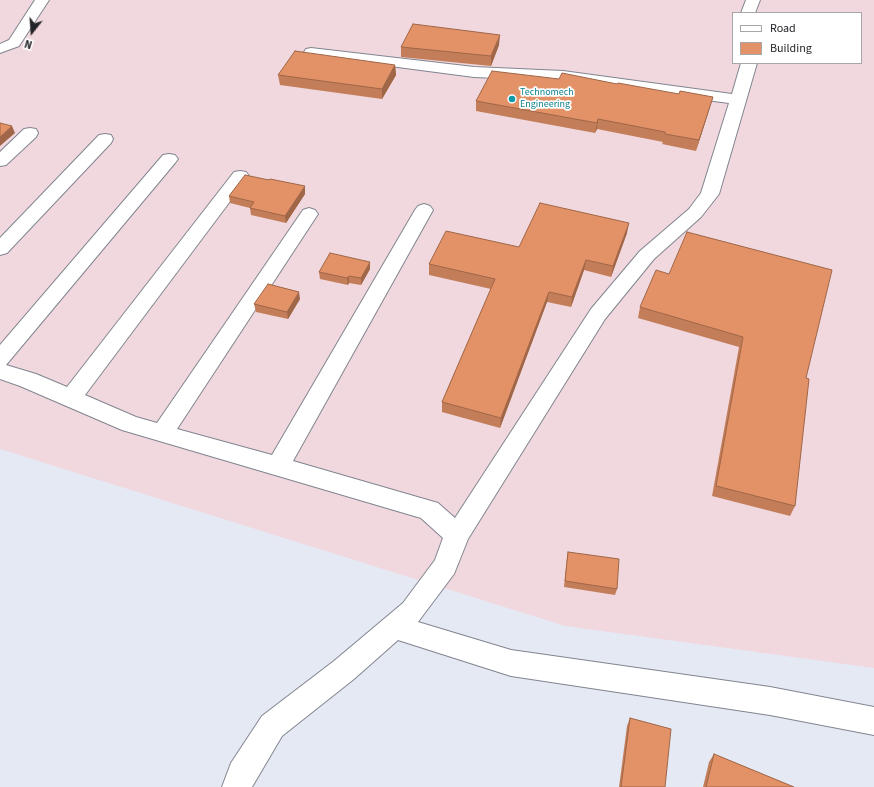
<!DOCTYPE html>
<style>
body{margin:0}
#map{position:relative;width:874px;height:787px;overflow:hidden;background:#e5e9f4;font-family:"Source Sans 3",sans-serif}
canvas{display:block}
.legend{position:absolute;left:732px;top:12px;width:130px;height:52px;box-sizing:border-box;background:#fff;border:1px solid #a7a7a9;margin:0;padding:5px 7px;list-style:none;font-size:12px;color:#232428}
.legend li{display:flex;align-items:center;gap:8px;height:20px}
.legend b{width:20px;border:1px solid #a7a7a9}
.north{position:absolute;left:12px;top:12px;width:40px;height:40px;-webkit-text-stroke:3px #fff;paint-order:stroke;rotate:197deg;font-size:11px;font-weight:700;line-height:16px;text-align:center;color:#232428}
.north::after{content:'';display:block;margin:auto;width:14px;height:18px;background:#232428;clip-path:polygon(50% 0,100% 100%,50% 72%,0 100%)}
</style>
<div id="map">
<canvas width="874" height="787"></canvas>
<ul class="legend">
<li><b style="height:5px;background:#fff"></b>Road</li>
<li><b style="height:11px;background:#e39267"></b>Building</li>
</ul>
<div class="north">N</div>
</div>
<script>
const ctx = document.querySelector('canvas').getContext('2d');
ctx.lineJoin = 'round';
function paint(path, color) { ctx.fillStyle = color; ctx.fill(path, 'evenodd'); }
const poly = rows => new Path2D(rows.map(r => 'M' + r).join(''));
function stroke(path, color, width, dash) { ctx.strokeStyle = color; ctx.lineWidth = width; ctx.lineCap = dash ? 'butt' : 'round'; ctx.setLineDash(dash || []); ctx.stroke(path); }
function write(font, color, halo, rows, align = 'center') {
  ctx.font = font + ' "Source Sans 3",sans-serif'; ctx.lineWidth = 3.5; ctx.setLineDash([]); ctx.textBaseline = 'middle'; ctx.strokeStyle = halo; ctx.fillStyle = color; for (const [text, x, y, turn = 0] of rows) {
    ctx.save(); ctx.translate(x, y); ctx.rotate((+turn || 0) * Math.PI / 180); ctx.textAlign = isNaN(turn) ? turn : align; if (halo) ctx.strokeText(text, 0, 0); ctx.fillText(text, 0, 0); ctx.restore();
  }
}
paint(poly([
 [0,0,874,0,874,668,565,626,0,449],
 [733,13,861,13,861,63,733,63]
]), '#f1d8df');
const minor = poly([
 [35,0,49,0,19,46,0,53,0,44,9,40,35,0],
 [746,0,760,0,755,13,741,13,746,0],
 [311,48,474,67,563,71,732,94,741,63,757,63,719,194,701,217,654,259,605,319,468,539,454,574,418,622,511,650,770,687,874,707,874,735,770,715,511,676,398,640,354,679,282,736,252,787,222,787,231,763,262,716,334,661,403,603,435,560,443,538,421,518,122,430,20,386,0,379,0,345,163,155,169,154,175,155,178,159,175,163,6,365,36,374,67,387,234,172,240,171,246,172,249,176,246,180,85,395,136,417,157,423,303,210,309,208,315,210,318,214,177,429,272,455,415,210,418,206,424,204,430,206,433,210,293,461,438,503,455,518,591,309,640,251,689,209,701,193,729,103,563,81,474,77,306,55,304,52,306,49,311,48],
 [30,128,36,129,38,133,36,137,6,165,0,166,0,152,24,129,30,128],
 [105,134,111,135,113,139,111,143,7,253,0,255,0,238,99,135,105,134]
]);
stroke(minor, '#81858f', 2);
paint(minor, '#fff');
paint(poly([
 [499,45,491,66,401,57,401,47],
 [395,65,396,75,382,99,280,85,278,75],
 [476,101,710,107,696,151,662,144,663,142,597,129,595,133,476,111],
 [305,194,286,223,251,215,250,208,230,203,229,196],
 [627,233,611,277,584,270,571,307,547,302,500,428,442,412,442,402,491,289,429,275,429,264,519,247],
 [370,269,361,285,349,283,348,285,320,279,319,272],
 [669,274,806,378,795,506,790,516,712,496,739,347,638,318,640,307],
 [300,299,288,319,256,312,254,304],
 [568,552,617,589,615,595,564,587,567,558],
 [630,718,665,787,619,787,627,726],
 [714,754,794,787,703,787,709,762]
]), '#c37e59');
paint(poly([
 [500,35,499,45,491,66,491,56],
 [395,65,396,75,382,99,382,89],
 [713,97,710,107,696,151,699,140],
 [598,119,597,129,595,133,597,123],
 [12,126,15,133,0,146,0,137],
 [305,186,305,194,286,223,285,216],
 [629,223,627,233,611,277,613,266],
 [586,260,584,270,571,307,572,297],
 [370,262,370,269,361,285,361,278],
 [349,276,349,283,348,285,347,278],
 [299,292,300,299,288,319,287,312],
 [549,292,547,302,500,428,501,418]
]), '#9f6648');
const building = poly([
 [413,24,500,35,491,56,401,47,413,24],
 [295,51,395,65,382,89,278,75,295,51],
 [492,71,559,79,562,73,617,84,618,83,679,94,680,91,713,97,699,140,665,134,665,132,598,119,597,123,476,101,492,71],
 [0,123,12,126,0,137,0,123],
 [245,175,269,180,270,179,305,186,285,216,250,208,254,202,229,196,245,175],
 [540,203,629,223,613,266,586,260,572,297,549,292,501,418,442,402,495,279,429,264,446,231,519,247,540,203],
 [687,232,832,270,806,378,809,379,795,506,716,486,743,337,640,307,656,270,669,274,687,232],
 [330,253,370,262,361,278,349,276,347,278,319,272,330,253],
 [268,284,299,292,287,312,254,304,268,284],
 [568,552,619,559,617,589,565,581,568,552],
 [630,718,671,729,665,787,621,787,630,718],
 [714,754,794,787,706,787,714,754]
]);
paint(building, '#e39267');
stroke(building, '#9f6648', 1);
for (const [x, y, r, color] of [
 [512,99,4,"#0f9aa8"]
]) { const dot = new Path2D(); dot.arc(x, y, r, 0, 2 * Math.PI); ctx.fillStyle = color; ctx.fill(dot); stroke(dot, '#fff', 1.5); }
write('10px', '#0d838f', '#fff', [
 ["Technomech",520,93],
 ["Engineering",520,105]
], 'left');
</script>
